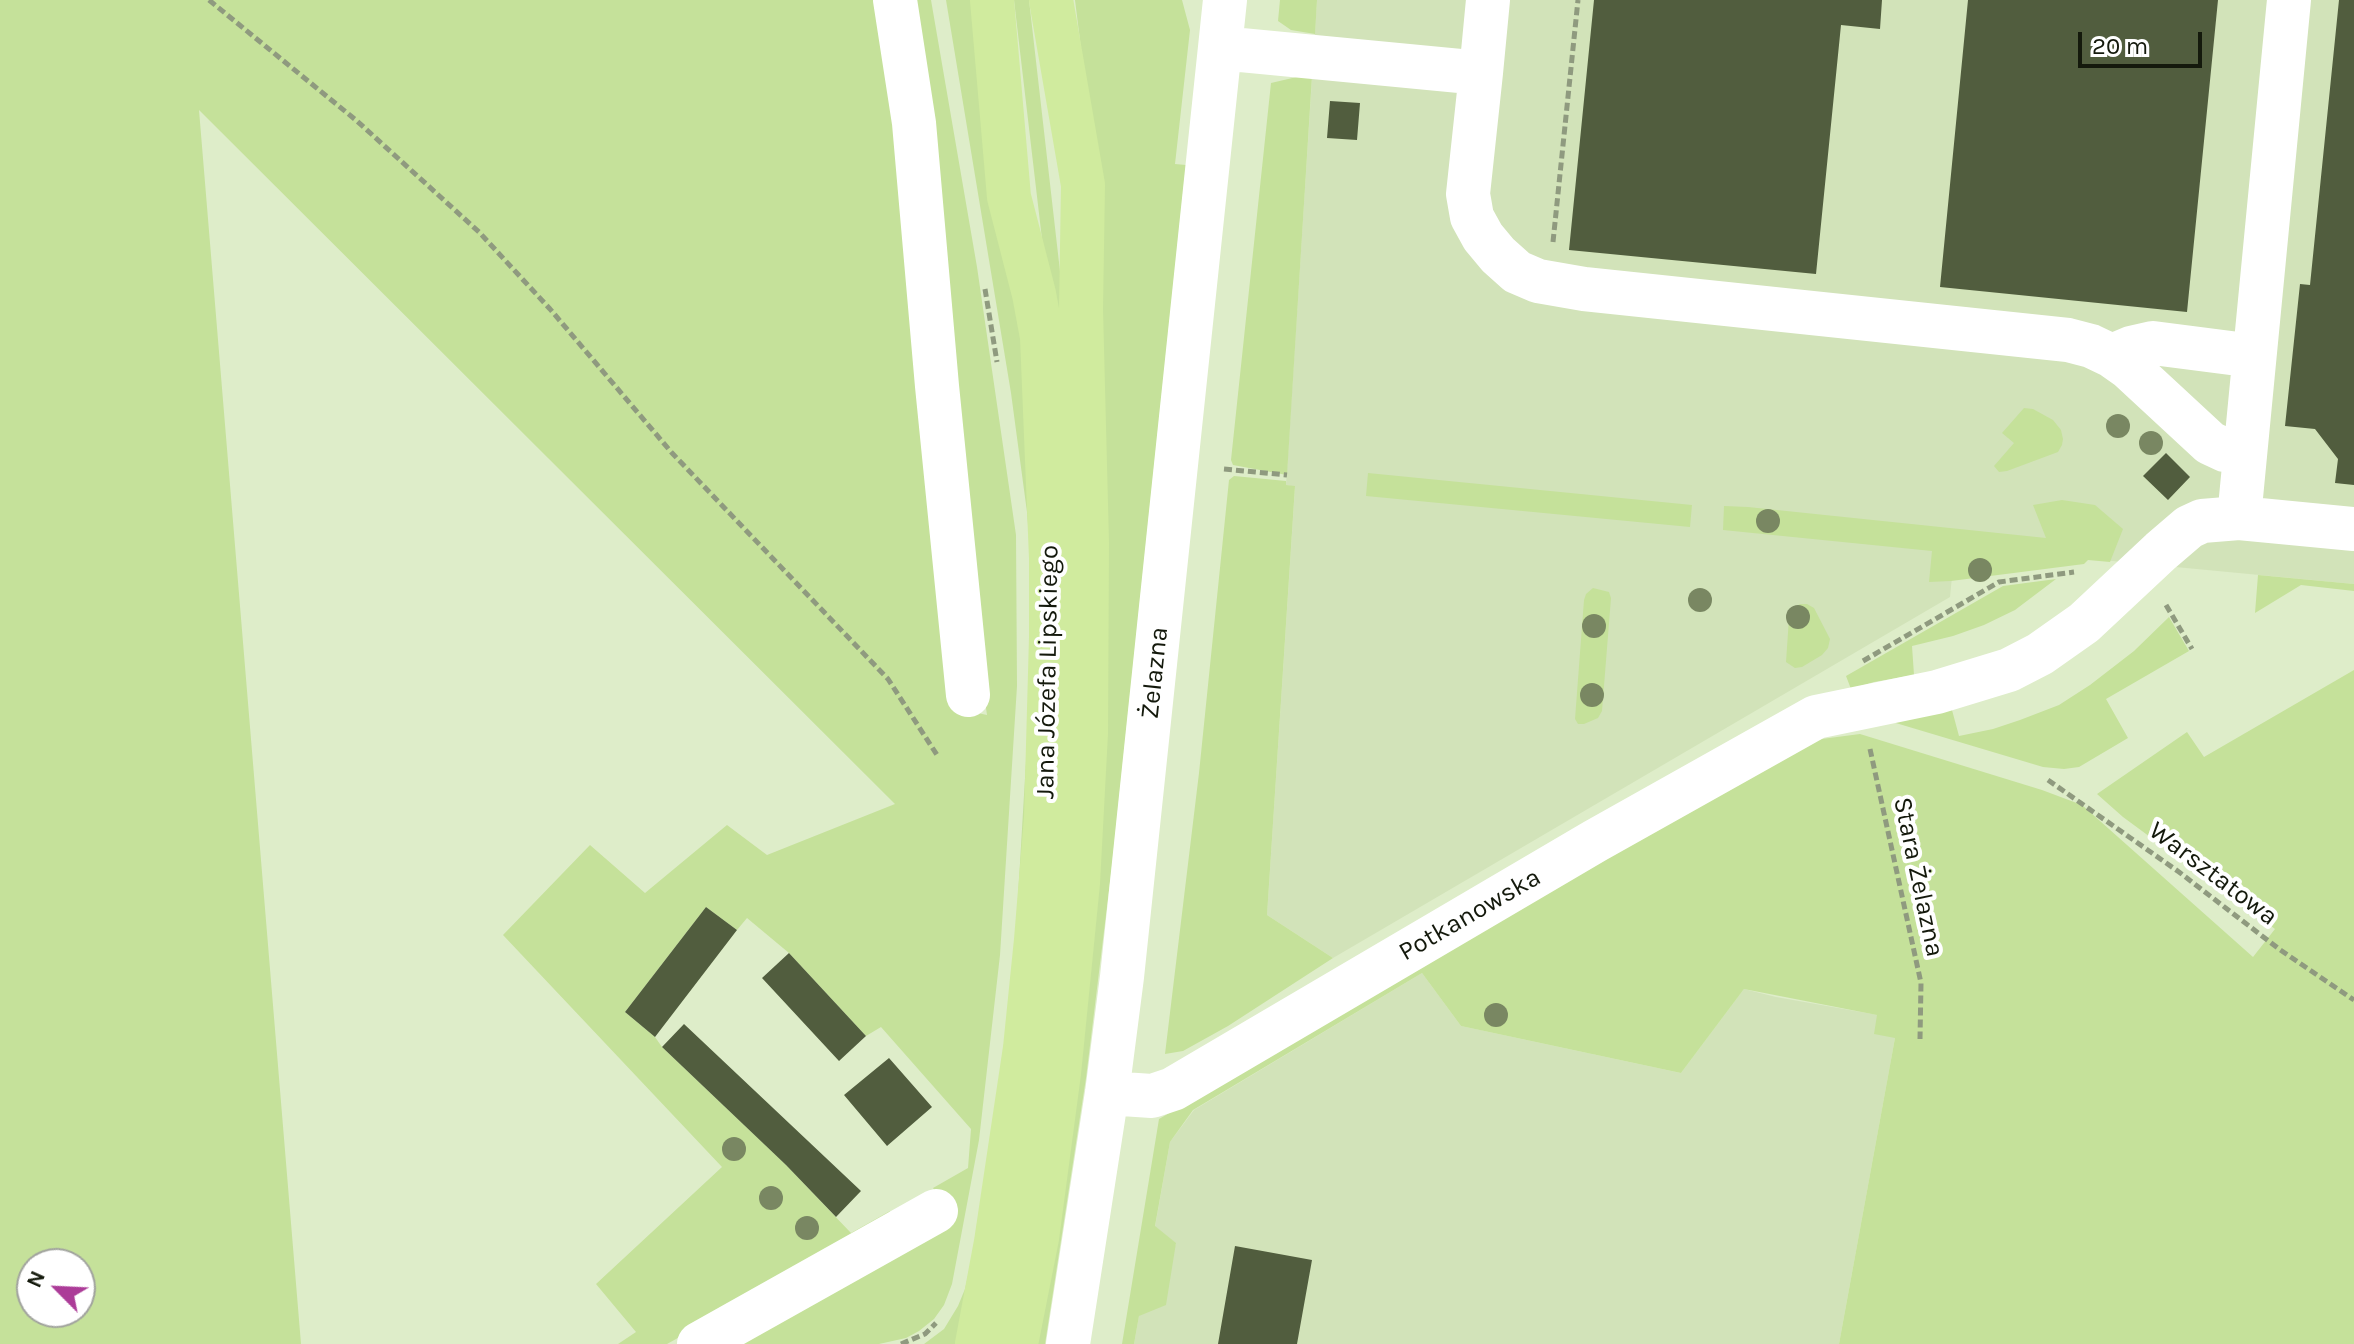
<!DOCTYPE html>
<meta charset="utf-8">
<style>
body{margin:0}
#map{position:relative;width:2354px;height:1344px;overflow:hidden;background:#deedc9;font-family:Karla,sans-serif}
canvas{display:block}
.north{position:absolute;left:16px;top:1248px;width:80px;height:80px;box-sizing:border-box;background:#fff;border:2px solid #a1a39e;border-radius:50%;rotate:294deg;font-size:22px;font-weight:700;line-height:32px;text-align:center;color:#14190c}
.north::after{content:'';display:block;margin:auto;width:28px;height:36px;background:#ac3c98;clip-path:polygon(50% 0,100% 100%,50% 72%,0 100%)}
.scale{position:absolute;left:2078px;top:32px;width:124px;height:36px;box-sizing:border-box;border:4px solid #14190c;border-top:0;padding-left:10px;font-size:24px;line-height:28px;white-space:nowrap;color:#14190c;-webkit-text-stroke:6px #fff;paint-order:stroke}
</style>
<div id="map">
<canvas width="2354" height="1344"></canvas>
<div class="north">N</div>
<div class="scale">20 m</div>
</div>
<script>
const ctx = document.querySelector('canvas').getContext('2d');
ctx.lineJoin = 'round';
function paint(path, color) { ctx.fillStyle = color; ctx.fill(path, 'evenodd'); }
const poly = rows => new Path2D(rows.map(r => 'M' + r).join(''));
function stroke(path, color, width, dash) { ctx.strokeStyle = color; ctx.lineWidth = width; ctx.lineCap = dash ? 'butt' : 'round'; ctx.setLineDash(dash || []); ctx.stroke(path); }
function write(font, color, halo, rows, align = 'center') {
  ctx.font = font + ' Karla,sans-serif'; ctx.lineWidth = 8; ctx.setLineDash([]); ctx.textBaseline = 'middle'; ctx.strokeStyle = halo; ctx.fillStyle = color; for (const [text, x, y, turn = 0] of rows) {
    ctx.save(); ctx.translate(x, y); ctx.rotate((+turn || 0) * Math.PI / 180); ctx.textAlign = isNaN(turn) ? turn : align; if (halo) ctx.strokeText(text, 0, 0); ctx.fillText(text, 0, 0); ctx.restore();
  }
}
paint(poly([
 [1317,0,2354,0,2354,584,1955,546,1950,597,1333,958,1267,915,1295,487,1286,485],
 [1422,973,1461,1026,1681,1073,1744,989,1776,997,1878,1015,1895,1038,1839,1344,1134,1344,1139,1316,1176,1244,1155,1227,1170,1142,1194,1110]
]), '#d2e3b9');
paint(poly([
 [0,0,878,0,893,89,959,709,987,715,976,638,913,0,931,0,977,267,1016,535,1017,686,1000,955,979,1140,952,1284,944,1305,934,1319,919,1331,906,1338,879,1344,736,1344,953,1222,933,1188,968,1168,971,1129,881,1027,866,1036,789,953,747,918,737,930,706,907,625,1012,655,1037,662,1047,786,1165,851,1233,890,1211,886,1222,667,1344,618,1344,636,1332,596,1284,722,1167,503,935,590,845,645,893,727,825,767,855,895,804,199,110,301,1344,0,1344],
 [32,1264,80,1264,80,1312,32,1312],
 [946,0,971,0,996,197,1030,339,1040,566,1038,706,1031,845,1020,986,985,1237,965,1344,924,1344,944,1329,958,1306,965,1289,977,1235,993,1139,1015,948,1031,676,1031,564,1027,512,1011,393],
 [1014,0,1029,0,1065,315,1051,316],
 [1075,0,1182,0,1190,30,1175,164,1186,165,1112,866,1086,1078,1045,1344,1029,1344,1092,137],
 [1280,0,1317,0,1315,34,1291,30,1278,21],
 [1301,76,1312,76,1287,475,1233,465,1231,460,1271,83],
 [2024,408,2033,409,2053,420,2061,430,2063,439,2062,445,2058,452,2007,471,1999,472,1994,466,2014,443,2002,433],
 [1368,473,1692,505,1690,527,1366,496],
 [1234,476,1286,481,1286,485,1295,486,1267,915,1333,958,1228,1026,1183,1051,1165,1054,1199,773,1229,480],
 [2062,500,2095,505,2123,529,2110,562,2088,560,2084,564,1951,581,1929,582,1932,551,1723,530,1724,506,1748,507,2046,538,2033,505],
 [2258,575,2354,584,2354,591,2301,585,2255,613],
 [2056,579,2015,610,1984,625,1953,636,1912,646,1914,675,1874,682,1851,689,1846,676,2003,586],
 [1593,588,1609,592,1611,598,1602,711,1598,718,1584,724,1578,724,1575,719,1584,600,1586,594],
 [1800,604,1807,604,1814,608,1830,639,1828,648,1822,655,1802,667,1795,668,1786,662,1789,618,1794,608],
 [2169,617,2189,651,2106,699,2128,738,2079,767,2064,769,2043,767,1879,718,1952,710,1959,736,1993,729,2020,720,2059,705,2090,685,2134,651],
 [2354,670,2354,1344,1839,1344,1895,1038,1874,1034,1877,1015,1744,989,1681,1073,1461,1026,1422,973,1193,1110,1170,1142,1155,1226,1176,1243,1166,1305,1139,1316,1134,1344,1122,1344,1159,1119,1769,763,1814,740,1860,734,2042,790,2082,805,2253,957,2275,929,2123,817,2097,794,2187,732,2204,757]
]), '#c5e19a');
paint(poly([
 [1594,0,1882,0,1880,29,1841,25,1816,274,1569,250],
 [1968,0,2218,0,2187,312,1940,287],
 [2339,0,2354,0,2354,485,2335,483,2338,459,2315,429,2285,426,2300,284,2310,285],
 [1330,101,1360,103,1357,140,1327,138],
 [2166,453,2190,477,2168,500,2143,476],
 [706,907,737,930,655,1037,625,1012],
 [789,953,866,1036,839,1061,762,978],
 [684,1024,861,1191,836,1217,786,1165,662,1047],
 [889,1058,932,1107,887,1146,844,1095],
 [1235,1246,1312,1260,1297,1344,1218,1344]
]), '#515d3e');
stroke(poly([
 [209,0,357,121,479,232,550,309,672,453,888,679,937,755],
 [1553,242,1578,0],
 [985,289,997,362],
 [1224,469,1287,475],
 [2166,605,2192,649],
 [1863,661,1999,582,2074,572],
 [1870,749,1921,983,1920,1039],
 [2048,780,2179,872,2279,949,2354,1000],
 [901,1344,925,1334,936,1323]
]), '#8f9a7f', 5, [8, 4]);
stroke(poly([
 [895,0,914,123,937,386,968,695],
 [1220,48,1481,73,1468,194,1472,217,1483,237,1498,255,1517,272,1538,281,1584,289,2068,340,2091,346,2112,356,2129,368,2210,443,2225,450,2245,453],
 [1481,73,1488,0],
 [2112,356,2131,348,2153,343,2254,356],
 [2239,518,2289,0],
 [1107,1093,1152,1096,1173,1089,1595,841,1816,717,1937,692,2009,670,2040,654,2084,623,2161,551,2189,527,2202,521,2239,518,2354,529],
 [699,1344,936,1211],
 [1068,1344,1107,1093,1122,977,1225,0]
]), '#fff', 44);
stroke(poly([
 [977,1344,996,1242,1025,1048,1036,940,1046,817,1051,637,1051,558,1042,337,1034,294,1009,197,992,0],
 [1016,1344,1037,1238,1059,1073,1078,883,1086,733,1087,543,1081,309,1083,185,1051,0]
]), '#d0eb9e', 44);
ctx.fillStyle = '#798762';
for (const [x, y] of [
 [2118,426],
 [2151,443],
 [1768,521],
 [1980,570],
 [1700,600],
 [1798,617],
 [1594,626],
 [1592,695],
 [1496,1015],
 [734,1149],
 [771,1198],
 [807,1228]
]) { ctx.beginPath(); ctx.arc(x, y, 12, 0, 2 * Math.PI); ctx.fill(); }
write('26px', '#14190c', '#fff', [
 ["Jana Józefa Lipskiego",1048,672,-89],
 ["Żelazna",1155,673,-84],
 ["Warsztatowa",2213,874,37],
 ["Stara Żelazna",1918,877,78],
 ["Potkanowska",1470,915,-30]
]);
</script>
